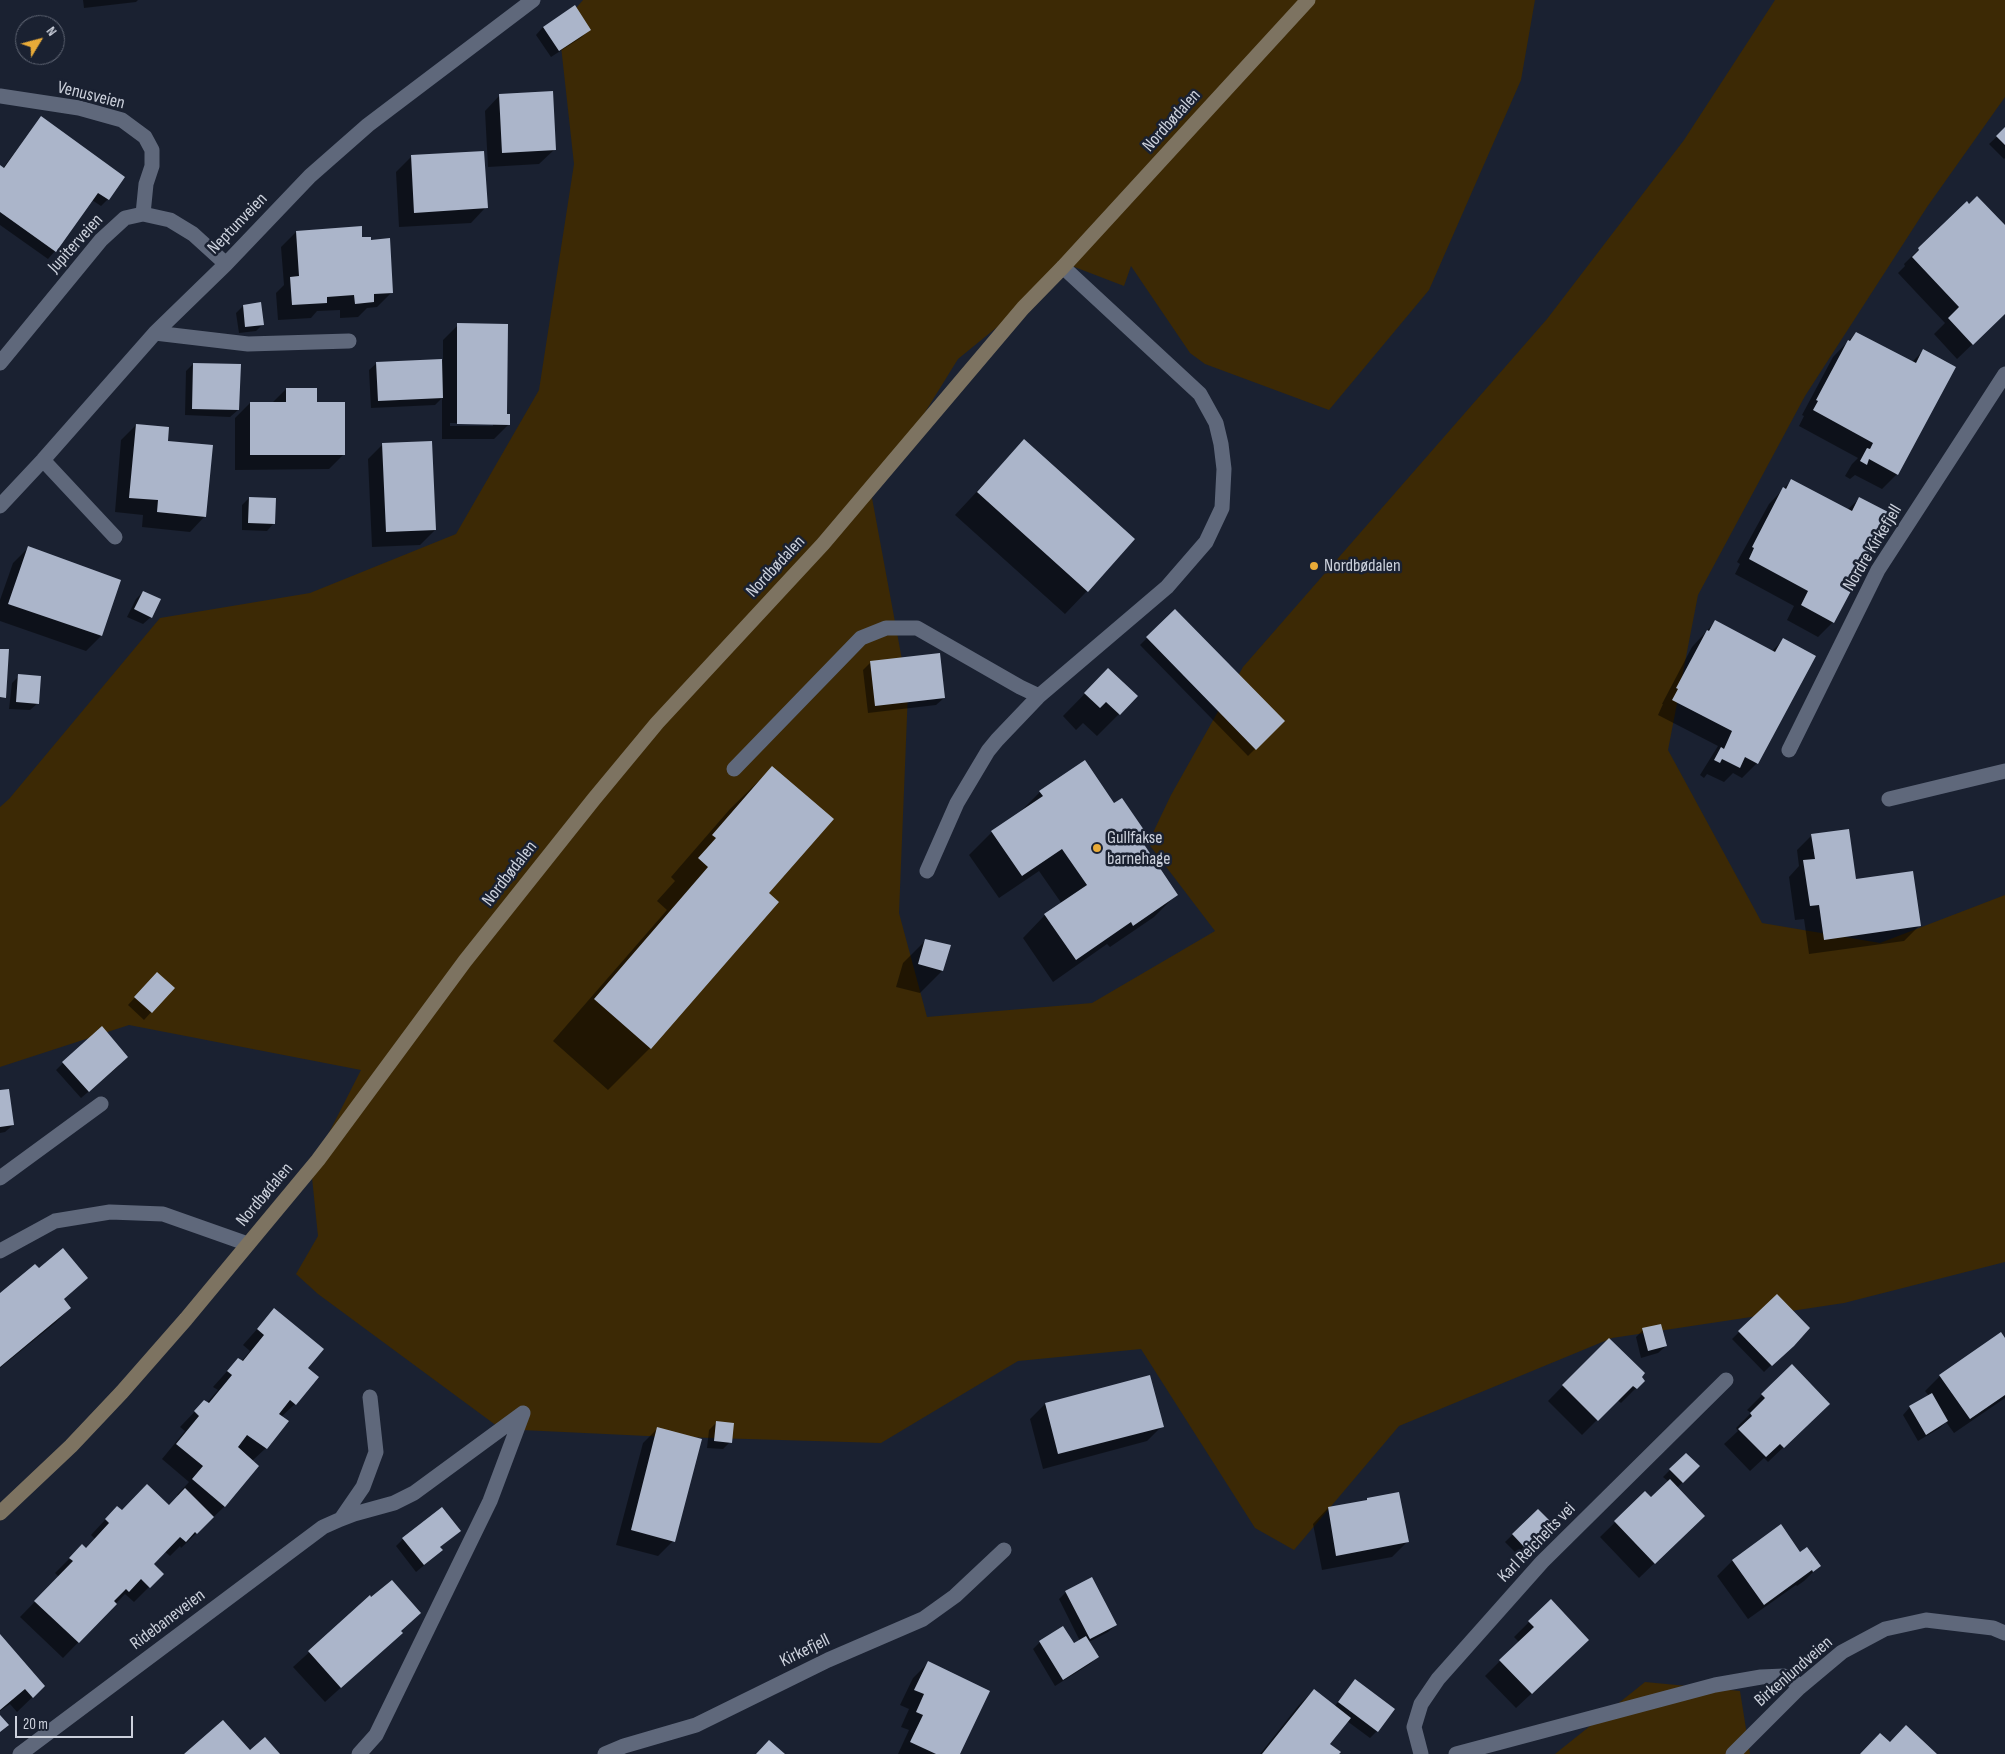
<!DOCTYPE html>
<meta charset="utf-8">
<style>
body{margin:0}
#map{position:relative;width:2005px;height:1754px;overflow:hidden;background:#1a2131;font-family:"Sofia Sans Condensed",sans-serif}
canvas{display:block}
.north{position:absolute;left:15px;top:15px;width:50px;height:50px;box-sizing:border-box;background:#1a2131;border:1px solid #616775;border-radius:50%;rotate:53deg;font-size:14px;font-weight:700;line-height:20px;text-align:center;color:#ccd1dc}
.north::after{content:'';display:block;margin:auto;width:18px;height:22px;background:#e9ab38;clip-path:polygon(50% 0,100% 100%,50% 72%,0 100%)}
.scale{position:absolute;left:15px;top:1716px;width:118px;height:22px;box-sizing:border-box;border:2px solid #ccd1dc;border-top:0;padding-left:6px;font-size:15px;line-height:18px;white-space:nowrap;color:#ccd1dc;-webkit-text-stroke:4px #1a2131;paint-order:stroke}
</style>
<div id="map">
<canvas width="2005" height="1754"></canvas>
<div class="north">N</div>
<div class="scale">20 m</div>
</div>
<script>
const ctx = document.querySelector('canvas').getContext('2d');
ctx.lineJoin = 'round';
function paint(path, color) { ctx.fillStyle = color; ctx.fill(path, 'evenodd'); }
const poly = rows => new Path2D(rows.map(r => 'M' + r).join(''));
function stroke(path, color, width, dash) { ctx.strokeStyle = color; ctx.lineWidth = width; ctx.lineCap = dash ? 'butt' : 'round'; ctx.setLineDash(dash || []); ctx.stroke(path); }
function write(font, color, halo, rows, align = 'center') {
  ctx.font = font + ' "Sofia Sans Condensed",sans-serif'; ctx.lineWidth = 5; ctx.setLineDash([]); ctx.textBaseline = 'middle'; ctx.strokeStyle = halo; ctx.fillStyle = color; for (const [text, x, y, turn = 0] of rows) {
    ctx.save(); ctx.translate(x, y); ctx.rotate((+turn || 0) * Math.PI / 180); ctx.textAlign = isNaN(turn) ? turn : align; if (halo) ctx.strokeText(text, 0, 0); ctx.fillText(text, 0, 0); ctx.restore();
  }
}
paint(poly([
 [583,0,1535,0,1521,80,1429,290,1329,410,1205,364,1190,353,1131,266,1124,286,1072,266,958,359,872,498,908,692,899,913,927,1017,1092,1003,1215,931,1148,843,1171,795,1243,667,1547,319,1684,140,1775,0,2005,0,2005,97,1927,207,1805,396,1698,595,1668,750,1762,923,1880,943,2005,895,2005,1262,1844,1303,1612,1338,1399,1426,1294,1550,1255,1528,1141,1349,1018,1361,881,1443,647,1436,501,1429,318,1294,296,1274,318,1236,311,1168,361,1070,129,1025,0,1067,0,807,9,799,160,618,310,593,456,534,539,390,574,164,559,28],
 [1645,1682,1740,1691,1750,1754,1555,1754]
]), '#3c2905');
paint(poly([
 [83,0,138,0,136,2,84,8],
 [543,27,589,29,582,37,551,57,536,35],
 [500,95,555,149,539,164,488,167,485,111],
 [41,118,108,199,101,206,92,200,55,251,48,259,0,225,0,166,3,168],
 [2005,129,2005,158,2004,159,1989,144],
 [412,156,486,207,471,223,399,227,396,172],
 [2005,227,2005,313,1957,359,1934,334,1945,323,1898,273,1905,266,1904,264,1919,249],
 [296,232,361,239,392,292,377,307,367,308,358,317,340,318,340,310,317,311,311,318,278,320,276,293,284,285,281,247],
 [243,306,263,324,256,331,239,333,236,313],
 [458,325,509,424,494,439,442,439,442,398,435,405,371,408,369,370,377,363,443,360,443,340],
 [450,423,493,423,493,426,450,426],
 [1856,333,1911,363,1924,350,1897,474,1882,489,1855,475,1850,479,1845,476,1852,464,1858,458,1799,426,1804,416,1802,415,1833,357],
 [193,364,238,410,230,417,185,415,186,371],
 [286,389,316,403,344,454,329,469,235,470,235,418,250,403,272,403],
 [136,425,166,442,205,516,190,532,142,527,143,515,115,512,121,440],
 [1024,441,1087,591,1065,614,955,515],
 [383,444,435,530,420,545,372,547,368,459],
 [1791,481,1847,510,1860,498,1833,622,1818,637,1787,620,1794,606,1735,574,1740,564,1737,562,1769,504],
 [249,498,274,523,267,531,242,530,242,505],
 [28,548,120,580,101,636,86,651,0,621,0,600,13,563],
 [143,592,151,617,143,624,127,617,136,599],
 [1175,610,1283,721,1248,756,1140,645],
 [1715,622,1771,652,1783,640,1814,656,1757,763,1742,778,1733,773,1724,782,1707,774,1704,778,1700,775,1718,746,1658,715,1663,704,1662,704,1692,647],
 [871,662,944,698,936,705,868,713,863,670],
 [1108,670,1119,714,1097,736,1083,723,1076,730,1063,716],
 [19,676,38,703,30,710,9,709,12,683],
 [772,768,767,894,650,1048,608,1090,553,1041,667,910,657,901,675,881,671,877,730,809],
 [1040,792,1142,829,1136,836,1176,895,1154,917,1110,947,1107,944,1053,982,1023,938,1045,915,1062,904,1039,871,999,898,969,855,992,832,1019,813],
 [1812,835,1855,880,1919,926,1904,941,1809,954,1804,919,1795,920,1789,877,1799,866,1797,850],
 [926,940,942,971,920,993,896,987,903,963],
 [150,981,173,988,144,1020,128,1005],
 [63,1063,120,1065,81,1098,56,1070],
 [0,1091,13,1125,5,1132,0,1133],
 [38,1269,87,1278,63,1300,70,1308,55,1323,0,1368,0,1294],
 [1777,1295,1809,1328,1764,1372,1732,1339],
 [274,1310,306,1368,295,1404,281,1417,266,1448,252,1461,225,1506,181,1548,180,1546,170,1556,164,1551,153,1564,162,1574,134,1602,125,1594,63,1658,20,1617,59,1577,55,1573,82,1546,85,1549,95,1539,91,1535,117,1507,122,1512,169,1506,179,1496,177,1495,189,1482,162,1459,185,1431,180,1427,205,1401,207,1403,218,1390,213,1387,238,1359,241,1362,250,1351,243,1345],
 [1643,1330,1666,1346,1658,1353,1641,1358,1636,1337],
 [1609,1339,1643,1381,1621,1403,1617,1400,1582,1435,1548,1401],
 [2005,1341,2005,1398,1954,1433,1946,1422,1940,1428,1918,1441,1903,1415,1910,1407,1929,1396,1925,1391,1940,1376],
 [1762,1395,1813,1419,1768,1462,1764,1458,1750,1471,1724,1444,1738,1431,1736,1428,1751,1413,1747,1410],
 [1045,1404,1162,1426,1147,1441,1043,1469,1030,1419],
 [717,1422,730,1442,723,1449,707,1448,709,1430],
 [658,1428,673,1541,658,1556,616,1545,643,1443],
 [1686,1454,1698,1466,1677,1488,1688,1531,1639,1578,1600,1537,1645,1493,1651,1499,1669,1482,1663,1477],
 [1368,1499,1407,1542,1392,1557,1322,1570,1313,1524,1328,1508,1365,1502],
 [1538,1510,1552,1525,1519,1556,1505,1542],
 [1781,1526,1800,1554,1819,1566,1804,1581,1797,1586,1796,1585,1748,1619,1717,1576,1732,1561],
 [460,1531,439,1548,441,1550,434,1557,416,1572,396,1546,403,1539],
 [1066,1592,1116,1625,1108,1632,1089,1642,1098,1656,1090,1664,1055,1686,1033,1649,1040,1642,1073,1645,1080,1641,1059,1599],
 [370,1597,401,1633,325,1702,293,1667],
 [1529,1622,1573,1655,1516,1708,1485,1676,1519,1642,1514,1637],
 [0,1636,44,1686,17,1712,10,1704,0,1711],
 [928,1663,959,1754,898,1754,909,1730,901,1727,909,1709,900,1705,913,1678],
 [1355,1681,1377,1731,1370,1738,1347,1721,1329,1744,1337,1754,1260,1754,1299,1705,1314,1690,1334,1707]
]), '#0007');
paint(poly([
 [575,5,591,30,559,51,543,27],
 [553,91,556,150,502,153,499,94],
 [41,116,125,177,109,200,98,193,56,252,0,212,0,165,4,168],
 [2005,127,2005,145,1996,136],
 [484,151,488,208,414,213,411,155],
 [1977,196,2005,225,2005,314,1973,345,1948,318,1959,307,1912,257,1919,250,1918,248,1967,201,1969,204],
 [362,226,362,237,371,237,371,240,390,238,393,293,374,294,374,302,355,304,354,295,327,297,327,303,292,305,290,277,299,276,296,231],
 [261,302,264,325,245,327,243,305],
 [457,323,508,324,507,414,510,414,510,425,457,424],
 [1856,332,1916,363,1923,349,1956,367,1898,475,1869,459,1867,465,1860,461,1867,448,1870,449,1873,443,1813,410,1818,401,1816,400,1848,340,1850,341],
 [442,359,443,398,378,401,376,362],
 [193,363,241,364,239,410,192,409],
 [286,388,317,388,317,402,345,402,345,455,250,455,250,402,286,402],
 [136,424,169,427,168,441,213,445,206,517,157,512,158,500,129,498],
 [1024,439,1135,539,1088,592,977,492],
 [432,441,436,530,386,532,382,443],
 [1791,479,1852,511,1859,497,1892,514,1834,623,1801,605,1808,591,1749,559,1754,548,1752,547,1783,487,1786,489],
 [249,497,276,498,275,524,248,523],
 [28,546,121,580,102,636,8,604],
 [143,591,161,599,152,618,134,609],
 [1175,609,1285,721,1256,750,1146,637],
 [1715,620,1775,652,1783,638,1816,656,1758,764,1745,757,1740,768,1722,759,1720,763,1714,760,1721,747,1724,749,1732,731,1672,700,1678,689,1676,688,1707,630,1709,631],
 [0,649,9,649,6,698,0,697],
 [940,653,945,698,875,706,870,661],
 [1108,668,1138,696,1120,715,1106,702,1100,708,1084,693],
 [18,674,41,676,39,704,16,702],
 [1085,760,1114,803,1122,798,1144,830,1137,834,1178,895,1133,926,1131,922,1076,960,1044,914,1087,885,1062,849,1022,876,991,831,1043,796,1039,791],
 [772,766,834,819,769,893,779,902,651,1049,594,999,708,867,698,858,716,838,712,835],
 [1849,829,1856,879,1913,871,1921,926,1824,940,1819,905,1810,906,1803,860,1815,859,1811,834],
 [925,939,951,945,943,971,918,964],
 [157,972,175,988,152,1013,134,997],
 [102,1026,128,1057,89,1092,62,1062],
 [9,1089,14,1125,0,1127,0,1090],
 [63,1248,88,1278,64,1299,71,1308,0,1367,0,1293,35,1264,39,1268],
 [1777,1294,1810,1328,1794,1346,1772,1366,1738,1331],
 [274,1308,324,1349,308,1368,319,1377,296,1405,290,1400,279,1414,289,1421,267,1449,247,1435,238,1447,259,1466,225,1507,192,1479,203,1466,176,1444,199,1416,194,1411,204,1400,209,1403,232,1375,227,1371,238,1358,243,1361,264,1335,257,1329],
 [1661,1324,1667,1346,1648,1351,1642,1328],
 [2001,1332,2005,1338,2005,1395,1970,1419,1939,1375],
 [1609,1338,1645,1373,1642,1377,1645,1381,1637,1389,1633,1386,1598,1421,1562,1385],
 [1792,1364,1830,1404,1784,1448,1780,1444,1766,1457,1738,1429,1752,1416,1750,1413,1765,1398,1761,1394],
 [1150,1375,1164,1427,1058,1454,1045,1403],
 [1932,1393,1948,1421,1926,1435,1909,1406],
 [716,1421,734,1423,732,1443,714,1441],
 [657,1427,702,1439,675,1542,631,1530],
 [1686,1453,1700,1466,1683,1483,1669,1469],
 [1670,1479,1705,1516,1655,1564,1614,1521,1645,1491,1651,1497],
 [147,1484,169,1505,185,1488,214,1517,197,1534,195,1532,186,1542,180,1537,154,1564,164,1574,150,1588,141,1579,129,1592,126,1589,114,1601,117,1604,79,1643,34,1601,73,1561,69,1558,82,1544,86,1548,109,1523,105,1519,117,1506,122,1510],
 [1399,1492,1409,1542,1336,1556,1328,1507,1367,1500,1367,1498],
 [442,1507,461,1531,440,1547,443,1550,424,1565,402,1538],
 [1538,1509,1554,1525,1527,1550,1512,1534],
 [1781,1524,1800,1552,1807,1547,1821,1566,1813,1572,1812,1570,1764,1605,1732,1560],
 [1092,1577,1117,1625,1090,1639,1065,1591],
 [392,1580,421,1613,401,1631,403,1633,341,1688,308,1651,370,1595,371,1597],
 [1551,1599,1589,1640,1532,1694,1499,1660,1534,1627,1528,1621],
 [1063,1626,1074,1643,1086,1636,1099,1657,1063,1680,1039,1641],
 [0,1634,45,1686,33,1698,25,1689,0,1710],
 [928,1661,990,1691,960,1754,936,1754,910,1742,923,1715,916,1712,924,1694,914,1690],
 [1355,1679,1395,1709,1378,1732,1338,1702],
 [1314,1689,1351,1718,1330,1744,1341,1752,1339,1754,1262,1754],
 [0,1715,9,1725,0,1732],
 [223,1720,250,1750,265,1737,280,1754,184,1754],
 [1906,1725,1937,1754,1860,1754,1880,1733,1890,1742],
 [769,1740,785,1754,756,1754]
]), '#abb5ca');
stroke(poly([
 [0,96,79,108,122,120,145,137,152,150,152,166,146,184,143,214],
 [155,333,248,344,349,341],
 [0,363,101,240,125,218,143,214,170,220,193,234,226,264],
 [43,460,115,537],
 [0,506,43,460,155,333,226,264,310,176,368,125,533,0],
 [1789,750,1878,570,2005,374],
 [734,769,861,638,886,628,917,628,1020,687,1039,696],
 [1889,799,2005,771],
 [927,871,957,803,988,751,997,740,1039,696,1167,587,1206,542,1222,508,1224,469,1221,444,1216,423,1200,394,1063,267],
 [0,1178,101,1104],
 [0,1251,55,1221,110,1212,163,1214,248,1244],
 [341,1519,354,1514,394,1503,414,1493,523,1413],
 [20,1754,323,1527,341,1519,363,1487,376,1452,370,1397],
 [359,1754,376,1735,490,1501,523,1413],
 [605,1754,624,1746,696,1725,828,1660,923,1619,955,1596,1004,1550],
 [1421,1754,1414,1727,1421,1704,1438,1679,1542,1562,1726,1380],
 [1456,1754,1715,1685,1761,1677,1784,1676,1793,1680,1799,1688],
 [1733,1754,1799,1688,1842,1652,1885,1629,1926,1620,1993,1628,2005,1633]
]), '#5f687b', 15);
stroke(poly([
 [0,1513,71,1446,122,1392,186,1319,318,1160,465,961,594,799,657,723,823,544,1023,308,1063,267,1308,0]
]), '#7d7361', 15);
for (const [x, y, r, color] of [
 [1314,566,5,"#e9ab38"],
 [1097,848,5,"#e9ab38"]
]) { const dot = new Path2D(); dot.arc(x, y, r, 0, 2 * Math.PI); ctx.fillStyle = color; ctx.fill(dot); stroke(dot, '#1a2131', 2); }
write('18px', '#ccd1dc', '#1a2131', [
 ["Venusveien",91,96,14],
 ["Nordbødalen",1172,121,-48],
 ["Neptunveien",238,224,-46],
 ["Jupiterveien",76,244,-48],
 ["Nordre Kirkefjell",1873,548,-59],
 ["Nordbødalen",776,567,-47],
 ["Nordbødalen",510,874,-52],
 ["Nordbødalen",265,1195,-50],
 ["Karl Reichelts vei",1537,1543,-46],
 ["Ridebaneveien",168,1620,-37],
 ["Kirkefjell",805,1651,-26],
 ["Birkenlundveien",1794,1672,-41]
]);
write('18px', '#ccd1dc', '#1a2131', [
 ["Nordbødalen",1324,566],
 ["Gullfakse",1107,838],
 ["barnehage",1107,859]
], 'left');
</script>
